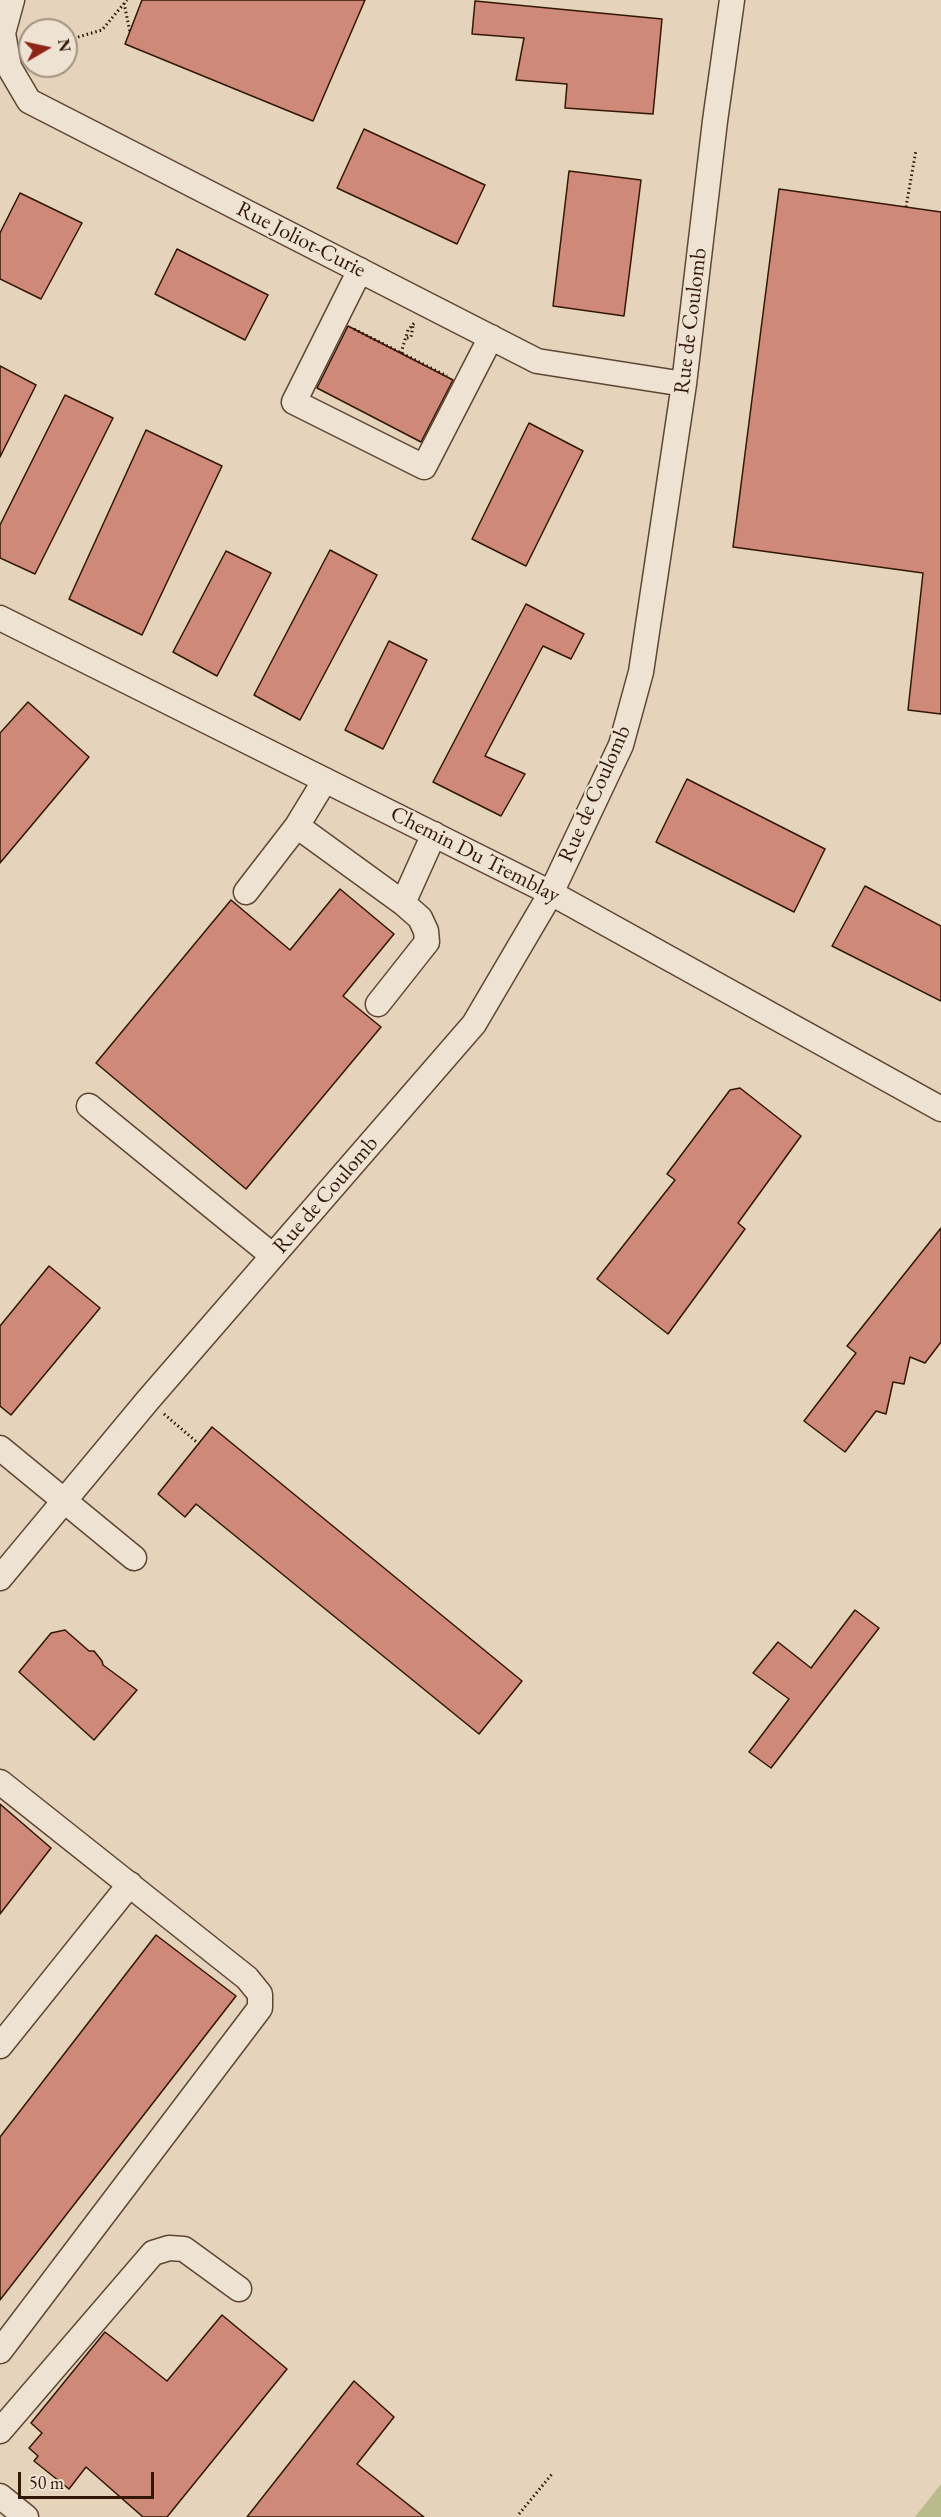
<!DOCTYPE html>
<style>
body{margin:0}
#map{position:relative;width:941px;height:2517px;overflow:hidden;background:#e5d3bb;font-family:"EB Garamond",serif}
canvas{display:block}
.north{position:absolute;left:18px;top:18px;width:60px;height:60px;box-sizing:border-box;background:#eee2d3;border:2px solid #a39181;border-radius:50%;rotate:81deg;font-size:16px;font-weight:700;line-height:24px;text-align:center;color:#321706}
.north::after{content:'';display:block;margin:auto;width:21px;height:27px;background:#8f2418;clip-path:polygon(50% 0,100% 100%,50% 72%,0 100%)}
.scale{position:absolute;left:18px;top:2472px;width:136px;height:27px;box-sizing:border-box;border:3px solid #321706;border-top:0;padding-left:8px;font-size:18px;line-height:21px;white-space:nowrap;color:#321706;-webkit-text-stroke:4px #eee2d3;paint-order:stroke}
</style>
<div id="map">
<canvas width="941" height="2517"></canvas>
<div class="north">N</div>
<div class="scale">50 m</div>
</div>
<script>
const ctx = document.querySelector('canvas').getContext('2d');
ctx.lineJoin = 'round';
function paint(path, color) { ctx.fillStyle = color; ctx.fill(path, 'evenodd'); }
const poly = rows => new Path2D(rows.map(r => 'M' + r).join(''));
function stroke(path, color, width, dash) { ctx.strokeStyle = color; ctx.lineWidth = width; ctx.lineCap = dash ? 'butt' : 'round'; ctx.setLineDash(dash || []); ctx.stroke(path); }
function write(font, color, halo, rows, align = 'center') {
  ctx.font = font + ' "EB Garamond",serif'; ctx.lineWidth = 4.5; ctx.setLineDash([]); ctx.textBaseline = 'middle'; ctx.strokeStyle = halo; ctx.fillStyle = color; for (const [text, x, y, turn = 0] of rows) {
    ctx.save(); ctx.translate(x, y); ctx.rotate((+turn || 0) * Math.PI / 180); ctx.textAlign = isNaN(turn) ? turn : align; if (halo) ctx.strokeText(text, 0, 0); ctx.fillText(text, 0, 0); ctx.restore();
  }
}
paint(poly([
 [941,2484,941,2517,915,2517]
]), '#b9bb8d');
const building = poly([
 [142,0,365,0,313,121,125,44,142,0],
 [475,1,662,19,653,114,565,108,567,84,516,80,524,38,472,34,475,1],
 [364,129,485,185,457,244,337,188,364,129],
 [569,171,641,180,624,316,553,306,569,171],
 [779,189,941,212,941,714,908,710,923,573,733,547,779,189],
 [20,193,82,223,41,299,0,279,0,233,20,193],
 [177,249,268,295,245,340,155,294,177,249],
 [348,326,453,380,421,442,317,388,348,326],
 [0,366,36,385,0,457,0,366],
 [65,395,113,418,35,574,0,558,0,525,65,395],
 [529,423,583,451,526,566,472,539,529,423],
 [146,430,222,466,142,635,69,599,146,430],
 [330,550,377,575,300,720,254,695,330,550],
 [226,551,271,573,217,676,173,652,226,551],
 [526,604,584,634,571,659,543,646,485,756,525,774,501,816,433,782,526,604],
 [389,641,427,660,383,749,345,730,389,641],
 [28,702,89,757,0,863,0,733,28,702],
 [687,779,825,849,794,912,656,842,687,779],
 [865,886,941,926,941,1001,832,946,865,886],
 [340,889,394,934,343,996,381,1027,246,1189,96,1063,231,900,290,950,340,889],
 [740,1088,801,1136,738,1223,745,1229,668,1334,597,1279,675,1180,667,1174,730,1090,740,1088],
 [941,1228,941,1342,925,1363,910,1357,904,1384,893,1382,886,1414,876,1411,845,1452,804,1421,856,1353,847,1346,941,1228],
 [49,1266,100,1308,11,1415,0,1406,0,1326,49,1266],
 [212,1427,522,1681,479,1734,196,1504,185,1517,158,1494,212,1427],
 [855,1610,879,1628,771,1768,749,1752,789,1699,753,1673,778,1642,811,1668,855,1610],
 [65,1630,89,1651,94,1651,102,1661,103,1665,137,1690,94,1740,19,1672,51,1633,65,1630],
 [0,1804,51,1848,0,1914,0,1804],
 [156,1935,236,1996,0,2300,0,2137,156,1935],
 [222,2315,287,2369,167,2517,143,2517,86,2467,69,2489,34,2461,38,2456,29,2448,42,2433,31,2423,105,2332,167,2381,222,2315],
 [354,2381,394,2417,357,2464,424,2517,247,2517,354,2381]
]);
paint(building, '#cf8978');
stroke(building, '#321706', 1.5);
const minor = poly([
 [12,0,3,33,9,67,29,101,537,361,684,384],
 [360,270,294,402,424,467,491,337],
 [0,618,551,893,941,1109],
 [325,780,297,826,403,903,434,834],
 [246,892,297,826],
 [378,1004,427,942,426,931,420,918,403,903],
 [89,1106,273,1256],
 [0,1448,134,1558],
 [0,1578,148,1400,474,1024,551,893,621,745,641,672,684,384,715,121,732,0],
 [0,1782,247,1978,260,1994,260,2008,0,2351],
 [0,2046,130,1884],
 [0,2431,153,2253,169,2248,184,2249,239,2289],
 [0,2496,26,2517]
]);
stroke(minor, '#5f4633', 27);
stroke(poly([
 [124,3,130,32],
 [78,37,102,30,127,0],
 [906,207,916,150],
 [354,329,447,376],
 [407,338,411,337,413,326],
 [401,353,408,330,416,321],
 [164,1414,199,1444],
 [519,2514,552,2474]
]), '#321706', 3, [1.5, 3]);
stroke(minor, '#eee2d3', 24);
write('22px', '#321706', '#eee2d3', [
 ["Rue Joliot-Curie",301,240,27],
 ["Rue de Coulomb",691,321,-83],
 ["Rue de Coulomb",595,794,-66],
 ["Chemin Du Tremblay",475,855,27],
 ["Rue de Coulomb",326,1195,-49]
]);
</script>
